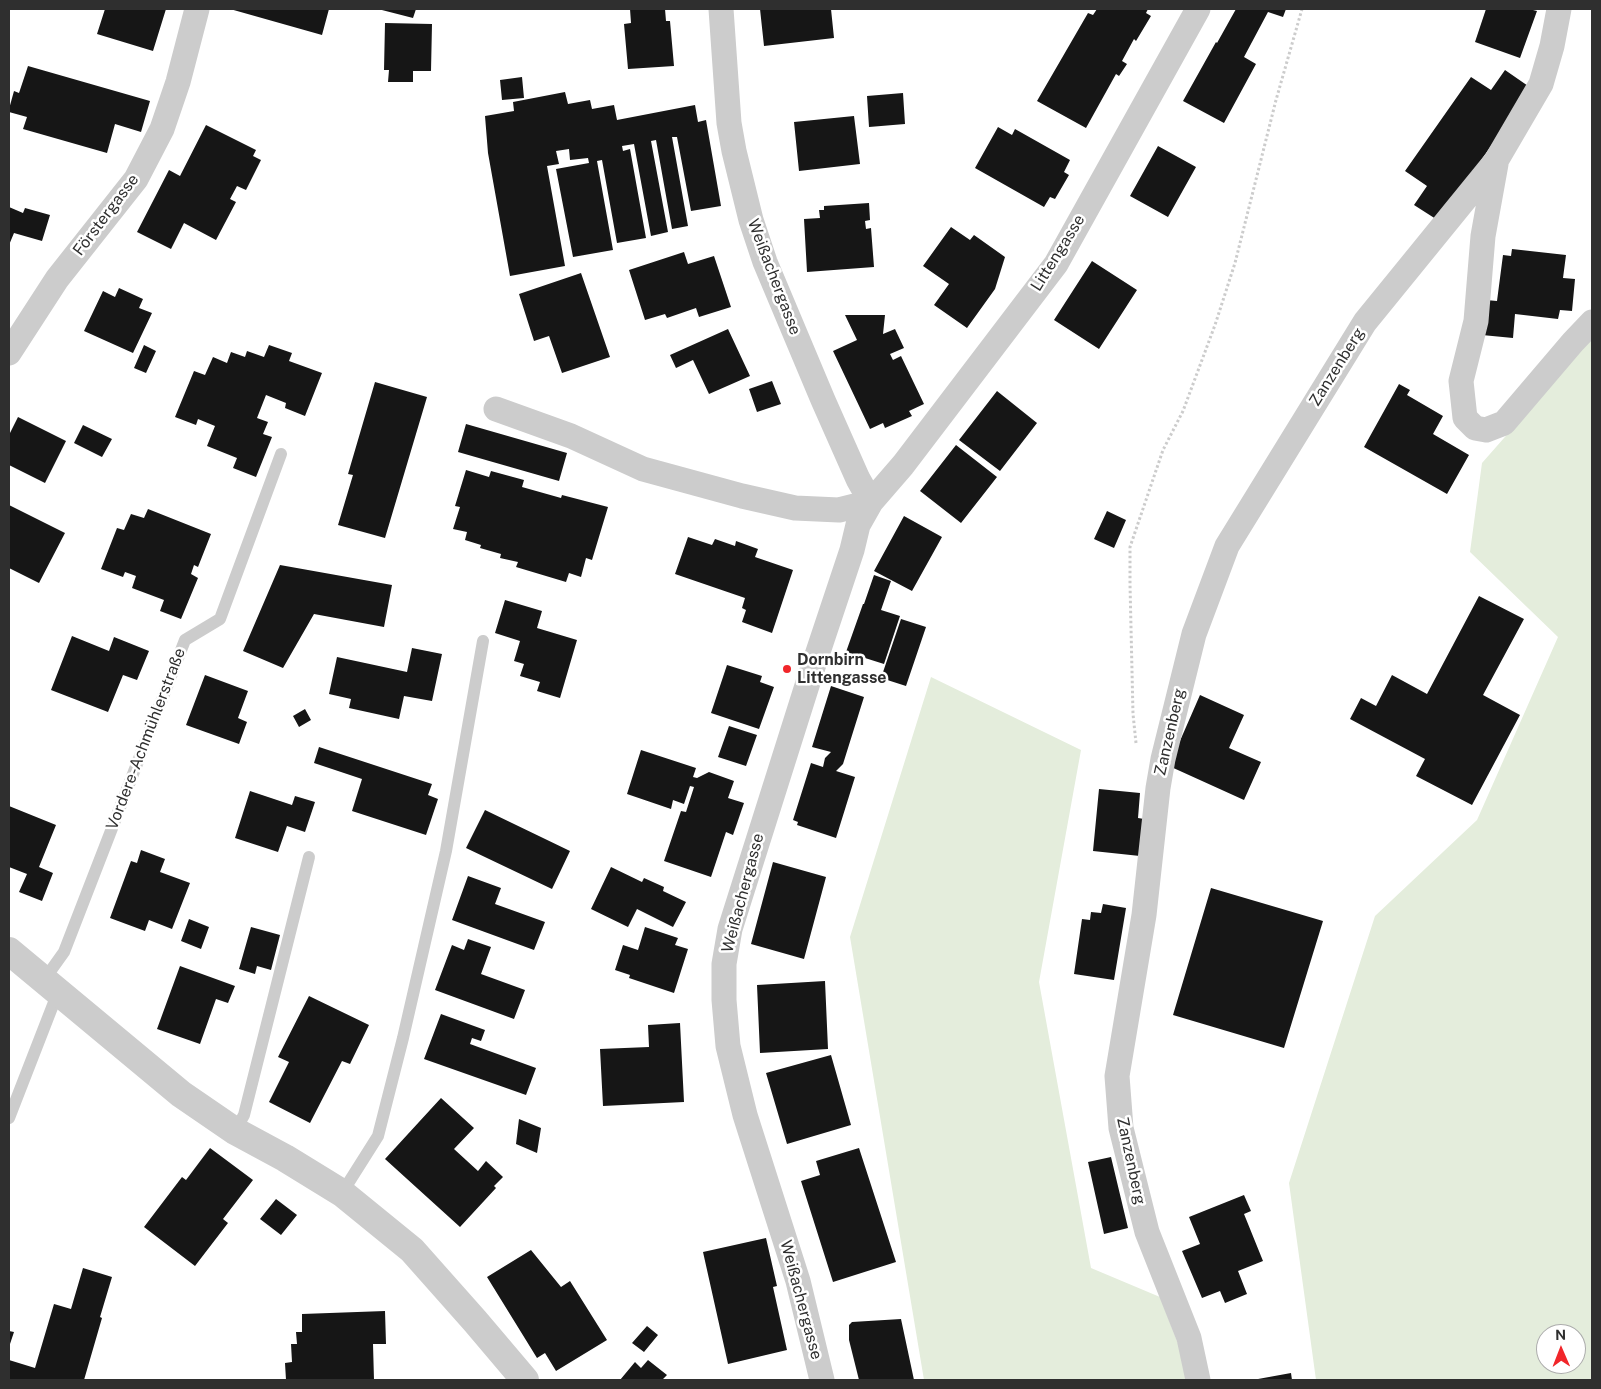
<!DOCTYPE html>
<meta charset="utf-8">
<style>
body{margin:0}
#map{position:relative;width:1601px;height:1389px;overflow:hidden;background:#fff;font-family:"Public Sans",sans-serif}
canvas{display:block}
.frame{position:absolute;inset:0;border:10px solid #2f2f2f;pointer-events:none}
.north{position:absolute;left:1536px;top:1324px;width:50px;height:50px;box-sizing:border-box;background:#fff;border:1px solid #acacac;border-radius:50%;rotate:359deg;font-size:14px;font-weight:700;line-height:20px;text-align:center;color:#2f2f2f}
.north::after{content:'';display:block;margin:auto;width:18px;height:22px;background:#f1262a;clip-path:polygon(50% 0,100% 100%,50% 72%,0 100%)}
</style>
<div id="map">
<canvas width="1601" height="1389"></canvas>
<div class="frame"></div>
<div class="north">N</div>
</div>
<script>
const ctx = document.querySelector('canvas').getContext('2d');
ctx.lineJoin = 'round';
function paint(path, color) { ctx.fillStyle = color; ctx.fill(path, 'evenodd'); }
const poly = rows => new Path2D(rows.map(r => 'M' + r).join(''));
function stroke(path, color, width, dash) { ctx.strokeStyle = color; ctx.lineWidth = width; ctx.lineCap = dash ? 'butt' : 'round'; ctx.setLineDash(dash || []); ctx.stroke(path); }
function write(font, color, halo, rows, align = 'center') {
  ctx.font = font + ' "Public Sans",sans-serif'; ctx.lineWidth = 5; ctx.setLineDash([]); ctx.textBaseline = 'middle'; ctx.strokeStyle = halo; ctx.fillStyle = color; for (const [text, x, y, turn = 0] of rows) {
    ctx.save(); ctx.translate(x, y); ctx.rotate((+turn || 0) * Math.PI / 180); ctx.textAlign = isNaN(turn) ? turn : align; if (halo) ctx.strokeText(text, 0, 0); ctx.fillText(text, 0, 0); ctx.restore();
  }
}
paint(poly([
 [1592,338,1592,1380,1316,1380,1289,1183,1375,916,1477,820,1558,637,1470,552,1482,463],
 [1546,1334,1576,1334,1576,1364,1546,1364],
 [931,677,1081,750,1039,982,1091,1268,1160,1297,1192,1380,924,1380,850,937]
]), '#e4eddc');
paint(poly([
 [105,9,166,9,153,51,97,34],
 [230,9,329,9,322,35],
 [378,9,416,9,413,18],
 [630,9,665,9,666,21,670,21,674,66,628,69,624,24,631,23],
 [760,9,831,9,834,38,764,46],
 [1097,9,1148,9,1146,13,1151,16,1136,41,1134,39,1122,61,1127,64,1119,76,1116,74,1086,128,1037,101,1088,13,1093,15],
 [1236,9,1286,9,1283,17,1268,12,1244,57,1256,64,1224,123,1183,101,1216,42,1217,43],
 [1486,9,1529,9,1537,11,1520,58,1475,42],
 [385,23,432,24,431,71,413,71,413,82,388,82,389,70,384,70],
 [28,66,150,101,141,132,115,124,107,153,23,129,27,117,9,112,9,109,14,91,19,93],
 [1505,70,1531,88,1439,221,1414,205,1427,186,1405,171,1471,77,1491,90],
 [522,77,524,98,502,100,500,80],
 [565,92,568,104,590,100,592,109,614,105,617,120,695,105,698,122,706,120,721,206,691,211,677,137,672,137,688,226,672,229,656,140,651,141,668,232,651,236,634,144,622,146,623,151,630,149,646,238,617,243,602,160,597,161,613,250,573,257,556,169,589,163,588,158,570,160,569,149,556,151,559,164,547,166,565,266,510,276,488,153,485,116,514,111,513,102],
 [903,93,905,124,869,127,867,96],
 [854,116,860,164,799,171,794,122],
 [206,125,256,150,253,156,261,160,246,190,237,186,230,199,236,202,216,240,184,223,171,249,137,232,169,170,180,176],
 [998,127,1012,135,1015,129,1070,160,1064,172,1069,175,1055,199,1050,197,1044,207,975,168],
 [1158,146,1196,167,1168,217,1130,196],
 [869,203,870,220,865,221,866,229,871,228,874,267,807,272,804,219,820,218,819,210,824,210,824,206],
 [9,207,23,213,25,208,50,215,42,241,14,233,9,245],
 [951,227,970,240,974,235,1005,257,995,289,967,328,934,305,949,284,923,266],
 [1512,249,1566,255,1563,278,1575,279,1572,311,1560,310,1558,319,1515,314,1513,338,1482,335,1486,300,1497,301,1503,255,1511,256],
 [684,252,688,264,714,256,731,307,699,317,696,308,667,318,665,314,645,320,629,270],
 [1092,261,1137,290,1099,349,1054,320],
 [581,273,610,357,562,373,549,336,534,341,519,294],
 [119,288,143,299,139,308,152,313,133,353,84,331,103,291,115,297],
 [845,315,885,315,883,334,895,329,904,348,890,354,893,360,901,356,924,404,909,411,912,416,885,428,883,423,870,429,833,351,857,340],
 [728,329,750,376,709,394,693,360,676,368,670,355],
 [144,345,156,351,146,373,134,368],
 [269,345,292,353,289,361,322,373,305,416,285,408,286,403,266,395,257,418,268,422,263,434,272,437,256,477,233,468,237,458,207,446,215,426,198,419,196,425,175,417,194,371,205,375,213,357,227,363,231,352,245,357,247,351,264,357],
 [772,381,781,404,757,412,749,389],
 [375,382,427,397,385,538,338,525,353,475,348,474],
 [1399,384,1410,390,1407,395,1443,416,1433,434,1469,455,1447,494,1364,447],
 [997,391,1037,423,1000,471,959,440],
 [18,417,66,441,45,483,9,465,9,435],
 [466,424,567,453,559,481,458,452],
 [83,425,112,439,102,457,74,443],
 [956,445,997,477,961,523,920,491],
 [466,470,489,477,491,471,524,480,522,487,561,498,562,495,608,507,592,560,586,558,581,577,569,573,566,582,516,567,518,562,500,558,501,554,480,548,481,545,465,540,467,532,453,529,460,507,455,506],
 [9,505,65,533,39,583,9,568],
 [148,509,211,534,198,567,194,565,191,574,198,578,181,619,160,611,164,600,132,588,136,576,125,572,123,577,101,569,117,528,124,530,131,514,144,518],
 [1107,511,1126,520,1114,548,1094,539],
 [904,516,942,537,912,591,874,571],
 [688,537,712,545,715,539,735,546,736,541,758,549,755,557,793,570,772,633,742,622,746,610,742,608,745,598,675,574],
 [280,565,392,585,384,627,314,614,283,668,243,651],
 [874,575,891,581,881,610,900,616,884,664,846,652,863,604,864,604],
 [1479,596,1524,619,1483,695,1520,715,1472,805,1416,776,1425,759,1350,719,1361,698,1376,706,1392,675,1427,694],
 [505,600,542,611,537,628,577,640,560,698,537,691,540,682,520,676,524,664,514,661,520,641,495,633],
 [901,619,926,627,906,686,881,678],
 [72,636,109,651,114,637,149,651,137,680,123,675,108,712,51,690],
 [412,648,442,654,432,701,404,696,399,719,349,708,351,699,329,694,337,657,407,672],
 [727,665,762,676,760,682,774,687,759,729,711,713],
 [205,675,248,691,238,718,247,722,239,744,186,725],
 [831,686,864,697,843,764,836,771,855,777,836,838,797,825,798,822,793,820,811,763,823,767,825,758,831,752,812,747],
 [1200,695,1244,715,1229,748,1261,762,1244,800,1169,766],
 [305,709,311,720,299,727,293,716],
 [729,726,757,735,746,766,718,757],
 [319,747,432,784,428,795,438,799,426,835,352,811,362,779,314,763],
 [641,750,696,768,693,777,697,778,709,772,734,781,728,798,744,803,733,835,726,832,711,877,664,861,681,811,686,812,694,787,690,786,684,804,673,800,671,809,627,794],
 [1099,789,1140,793,1138,818,1144,819,1140,856,1093,851],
 [250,791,292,805,295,796,315,802,305,832,287,826,278,852,235,838],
 [9,806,56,825,39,867,53,873,42,901,19,892,27,874,9,867],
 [485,810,570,851,552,889,466,848],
 [141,850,165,859,160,872,190,883,172,929,149,920,145,931,110,918,131,861,137,863],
 [773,862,826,877,804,959,751,944],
 [611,867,642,882,644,878,664,887,663,891,686,902,673,927,637,909,628,927,591,909],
 [468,876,501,888,495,904,545,922,534,950,452,920],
 [1211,888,1323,921,1284,1048,1173,1015],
 [1103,904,1126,908,1114,980,1074,974,1082,919,1090,920,1091,912,1101,913],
 [189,919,209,927,201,949,181,941],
 [251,927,280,935,271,970,257,966,255,974,239,969],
 [645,927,678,938,675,945,688,949,674,993,629,978,630,975,615,970,623,945,638,950],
 [468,939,491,947,481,974,525,990,514,1019,435,990,452,945,464,950],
 [180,966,235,986,228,1003,216,999,200,1044,157,1029],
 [825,981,828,1049,760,1053,757,985],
 [309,996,369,1025,350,1064,342,1061,310,1123,269,1102,289,1062,278,1057],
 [441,1014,485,1030,481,1041,472,1038,470,1044,536,1068,526,1095,424,1059],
 [680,1023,684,1102,603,1106,600,1049,649,1047,648,1025],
 [831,1055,851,1125,787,1144,766,1073],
 [441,1098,474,1128,454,1149,478,1171,486,1161,503,1177,494,1186,496,1188,460,1227,385,1159],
 [519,1119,541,1128,537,1153,516,1144],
 [210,1148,253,1180,223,1219,228,1223,195,1266,144,1227,182,1177,186,1180],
 [859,1148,896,1262,833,1282,801,1181,820,1175,816,1161],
 [1111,1157,1128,1228,1104,1234,1088,1162],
 [1244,1195,1251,1211,1244,1214,1263,1261,1238,1271,1247,1294,1225,1303,1220,1291,1202,1298,1182,1251,1200,1244,1189,1217],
 [276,1199,297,1215,281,1235,260,1219],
 [766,1238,777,1286,773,1287,787,1350,728,1364,703,1252],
 [531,1250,561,1287,570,1281,607,1340,556,1371,545,1353,537,1358,487,1277],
 [83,1268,112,1277,100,1317,102,1318,84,1380,9,1380,9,1360,35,1368,54,1304,71,1309],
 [385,1311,386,1344,373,1344,374,1380,286,1380,285,1363,292,1362,291,1344,297,1344,296,1332,302,1332,302,1314],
 [901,1319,914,1380,859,1380,849,1340,849,1325,852,1322],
 [647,1326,658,1335,644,1352,632,1343],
 [9,1331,14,1332,9,1347],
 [648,1360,667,1375,662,1380,620,1380,635,1362,641,1368],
 [1291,1373,1292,1380,1258,1380,1258,1379]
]), '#161616');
stroke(poly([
 [1136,743,1133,714,1130,584,1130,547,1163,450,1183,411,1215,325,1235,263,1276,100,1302,9]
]), '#ccc', 3, [2.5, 2.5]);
stroke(poly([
 [44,980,64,952,185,640,220,619,281,454],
 [9,1118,58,992],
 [235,1131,244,1115,309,857],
 [342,1193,378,1136,403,1038,446,851,483,641]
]), '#ccc', 12);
stroke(poly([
 [721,9,729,123,734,151,751,220,765,262,823,400,858,479,871,502],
 [1496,164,1483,236,1476,321,1461,381,1465,418,1475,428,1486,430,1504,423,1573,342,1592,322],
 [9,353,57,279,136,179,162,129,178,82,197,9],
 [496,409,571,436,643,469,742,496,795,508,839,510,871,502],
 [822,1380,798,1281,745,1115,728,1046,724,1000,724,964,730,929,811,673,852,550,858,525,871,502,903,465,1056,264,1198,9],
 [1198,1380,1189,1338,1147,1232,1121,1128,1117,1076,1144,915,1158,788,1163,759,1194,634,1227,546,1365,322,1496,161,1541,84,1552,46,1559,9]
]), '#ccc', 25);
stroke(poly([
 [9,951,181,1094,235,1131,285,1158,342,1193,412,1250,475,1321,525,1380]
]), '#ccc', 28);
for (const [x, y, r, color] of [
 [787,669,5,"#f1262a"]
]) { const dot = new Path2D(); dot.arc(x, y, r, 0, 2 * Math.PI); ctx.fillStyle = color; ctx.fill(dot); stroke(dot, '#fff', 2); }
write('16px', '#2f2f2f', '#fff', [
 ["Förstergasse",106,215,-53],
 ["Littengasse",1058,253,-58],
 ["Weißachergasse",774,277,69],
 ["Zanzenberg",1337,367,-58],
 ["Zanzenberg",1170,732,-77],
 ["Vordere-Achmühlerstraße",146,739,-69],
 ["Weißachergasse",743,893,-75],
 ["Zanzenberg",1131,1161,78],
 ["Weißachergasse",801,1300,75]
]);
write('bold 16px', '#2f2f2f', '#fff', [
 ["Dornbirn",797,660],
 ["Littengasse",797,678]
], 'left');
</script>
